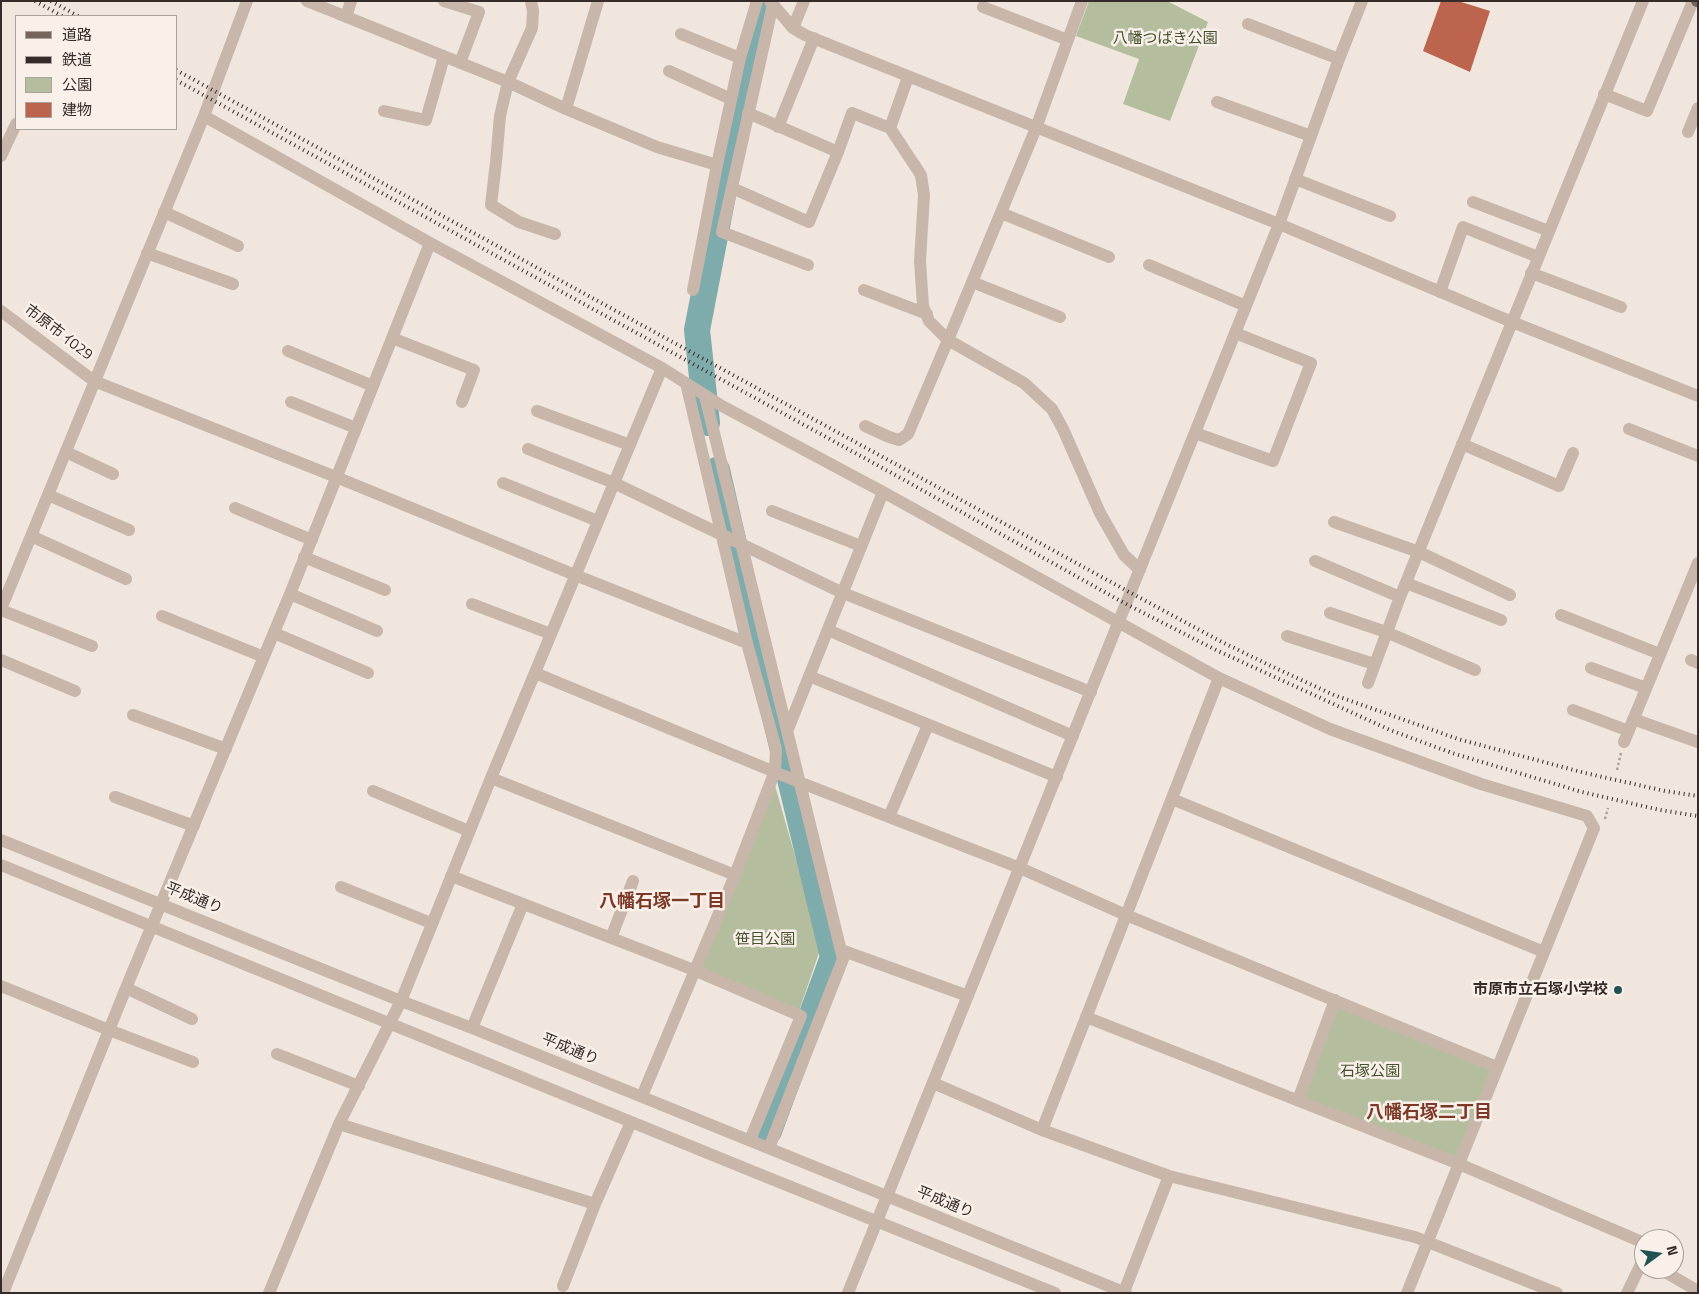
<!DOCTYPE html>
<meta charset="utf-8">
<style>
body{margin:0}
#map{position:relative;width:1699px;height:1294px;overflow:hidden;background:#f0e6dd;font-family:"Titillium Web","Noto Sans JP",sans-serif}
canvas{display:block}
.frame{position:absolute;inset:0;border:2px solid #352c29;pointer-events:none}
.legend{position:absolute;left:15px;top:15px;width:162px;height:115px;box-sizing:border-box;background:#f8f0e9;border:1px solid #aaa29c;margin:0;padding:6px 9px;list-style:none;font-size:15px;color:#352c29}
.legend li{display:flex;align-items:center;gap:10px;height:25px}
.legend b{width:25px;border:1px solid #aaa29c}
.north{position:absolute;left:1634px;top:1229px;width:50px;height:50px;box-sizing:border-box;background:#f8f0e9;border:1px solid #aaa29c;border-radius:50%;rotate:76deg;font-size:14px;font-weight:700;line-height:20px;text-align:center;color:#352c29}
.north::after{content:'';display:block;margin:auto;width:18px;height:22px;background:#215253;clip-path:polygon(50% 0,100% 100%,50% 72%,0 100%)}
</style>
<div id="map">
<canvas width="1699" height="1294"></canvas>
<div class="frame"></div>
<ul class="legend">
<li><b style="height:6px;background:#76635b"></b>道路</li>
<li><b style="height:6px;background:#352c29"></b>鉄道</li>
<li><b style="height:14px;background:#b4be9e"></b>公園</li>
<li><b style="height:14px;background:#bc644e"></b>建物</li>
</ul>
<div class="north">N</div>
</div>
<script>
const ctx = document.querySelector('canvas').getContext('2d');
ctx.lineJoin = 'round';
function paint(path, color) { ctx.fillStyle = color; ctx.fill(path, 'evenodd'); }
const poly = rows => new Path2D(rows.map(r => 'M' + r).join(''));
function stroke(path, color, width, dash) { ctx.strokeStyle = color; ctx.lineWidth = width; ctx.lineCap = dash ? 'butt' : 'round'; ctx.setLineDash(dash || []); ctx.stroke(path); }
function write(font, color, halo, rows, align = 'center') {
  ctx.font = font + ' "Titillium Web","Noto Sans JP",sans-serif'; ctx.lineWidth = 5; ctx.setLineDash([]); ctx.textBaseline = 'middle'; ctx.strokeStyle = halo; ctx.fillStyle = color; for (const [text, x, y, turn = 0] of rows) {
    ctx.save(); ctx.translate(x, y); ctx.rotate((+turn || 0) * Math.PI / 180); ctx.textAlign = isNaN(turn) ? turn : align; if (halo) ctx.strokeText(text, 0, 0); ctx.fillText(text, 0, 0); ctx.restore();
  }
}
paint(poly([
 [1089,1,1167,1,1208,22,1170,121,1123,104,1139,59,1076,36],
 [774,782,821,947,799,1011,699,968],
 [1337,1005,1493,1069,1456,1159,1303,1098]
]), '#b4be9e');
stroke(poly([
 [707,423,697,330,739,112,766,1],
 [717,470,753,626,833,957,769,1131]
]), '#7eabab', 26);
paint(poly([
 [1441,1,1458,1,1490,11,1470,72,1423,51]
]), '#bc644e');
stroke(poly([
 [1617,770,1621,753],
 [1605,819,1608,808]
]), '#b3a094', 2.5, [2.5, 2.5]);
stroke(poly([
 [307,1,508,82,566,109,657,147,717,165],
 [444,1,479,12,460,63],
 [531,1,533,11,532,28,508,82,500,116,496,162,491,205,519,222,555,234],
 [770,1,793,28,805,35,1279,224,1512,322,1698,396],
 [773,4,722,232,808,265],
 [983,7,1068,40],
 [346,17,351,1],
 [1248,24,1339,59],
 [793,28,804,1],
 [681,34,740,58],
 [669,71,731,99],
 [1604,94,1647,111,1693,1],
 [1217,102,1311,136],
 [566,109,598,1],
 [384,111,426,120,444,57],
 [748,113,838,152,852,113,890,128,921,175,924,195,920,261,923,306,929,321,948,340,1024,383,1052,409,1063,429,1100,513,1124,555,1140,570],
 [204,116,430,243,662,368,722,406,883,492,1219,678,1330,729,1481,784,1587,816,1594,828,1407,1293],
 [778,127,814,38],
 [890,128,908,77],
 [1688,132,1698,108],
 [1,156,16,124],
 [1295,179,1390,216],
 [732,188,809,222,838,152],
 [1473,202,1549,231],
 [164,212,238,246],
 [1001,213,1109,257],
 [147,253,233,284],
 [1149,265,1246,306],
 [1531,273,1621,307],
 [972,282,1060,317],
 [693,290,717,165,740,58,757,1],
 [864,290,927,314],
 [1440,292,1463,227,1538,257],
 [1,311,94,381,336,477,575,575,747,643],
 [392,338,474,370,462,402],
 [288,351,373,386],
 [705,396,843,959,769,1148],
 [291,402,356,428],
 [537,411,630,445],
 [865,426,889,437,899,440,908,434,948,340,1036,128,1082,1],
 [1629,429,1698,456],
 [1195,433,1273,461,1311,363,1235,333],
 [1462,444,1559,486,1573,453],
 [528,449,614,483,843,593,1091,692],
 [66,452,113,474],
 [503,483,598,521],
 [48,495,129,530],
 [235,508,312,540],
 [772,511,861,546],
 [1334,522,1419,552,1510,595],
 [31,536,126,579],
 [304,557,385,590],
 [1315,561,1400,597],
 [1406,583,1501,620],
 [290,594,377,631],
 [472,604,551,634],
 [1,609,204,116,247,1],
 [1,610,92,646],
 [1330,613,1386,632,1475,670],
 [1561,615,1660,654],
 [162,616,264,657],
 [828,630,1073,736],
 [274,633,368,673],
 [1287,636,1374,664],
 [1,660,75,691],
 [1691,660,1698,663],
 [1591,668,1646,688],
 [535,673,799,782,1020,868,1126,915,1497,1067],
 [809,676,1057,777],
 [1368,683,1400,597,1643,1],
 [1573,710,1629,731],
 [133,715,226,749],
 [1633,719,1698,742],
 [788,729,883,492],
 [1624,742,1698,563],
 [491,778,735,875],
 [373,791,469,831],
 [115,797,194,826],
 [1172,799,1544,952],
 [889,817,928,725],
 [1,840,401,1001,472,1028,1126,1293],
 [1,865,759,1174,1055,1293],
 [451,876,694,970,801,1016,750,1140],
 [341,887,431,923],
 [611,938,633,881],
 [841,950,968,996],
 [1,986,109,1030,193,1062],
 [126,988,192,1019],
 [1086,1017,1459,1164,1642,1242,1644,1246],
 [472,1028,523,904],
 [277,1054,359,1086],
 [933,1083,1042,1130,1169,1176,1415,1237,1557,1293],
 [642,1096,735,875,775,771,776,749,747,643,686,383],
 [1298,1100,1335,1000],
 [339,1124,595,1204],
 [1042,1130,1219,678],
 [1660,1269,1698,1291],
 [563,1286,595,1204,631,1122],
 [1124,1292,1169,1176],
 [3,1293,126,988,290,594,430,243],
 [269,1293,339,1124,401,1001,491,778,662,368],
 [848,1293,1279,224,1339,59,1362,1],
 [1627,1293,1644,1258]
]), '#c7b6a9', 12);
stroke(poly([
 [1697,1,1698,1]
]), '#76635b', 12);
stroke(poly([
 [35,1,62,16],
 [51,1,78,16],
 [176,70,1131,593,1220,641,1271,666,1334,695,1458,739,1585,773,1665,791,1698,796],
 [176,80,888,471,1126,604,1216,650,1390,730,1452,753,1582,792,1660,810,1698,816]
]), '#352c29', 4, [1, 4]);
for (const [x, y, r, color] of [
 [1618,990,5,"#215253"]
]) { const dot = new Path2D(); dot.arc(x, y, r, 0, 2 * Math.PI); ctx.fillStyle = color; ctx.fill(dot); stroke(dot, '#f8f0e9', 2); }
write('15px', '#46512e', '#f8f0e9', [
 ["八幡つばき公園",1165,39],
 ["笹目公園",765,940],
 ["石塚公園",1370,1072]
]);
write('15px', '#352c29', '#f8f0e9', [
 ["市原市 ｲ029",58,333,37],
 ["平成通り",194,899,22],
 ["平成通り",570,1050,22],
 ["平成通り",945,1203,22]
]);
write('bold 15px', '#352c29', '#f8f0e9', [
 ["市原市立石塚小学校",1608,990]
], 'right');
write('bold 18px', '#7d3928', '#f8f0e9', [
 ["八幡石塚一丁目",662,903],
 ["八幡石塚二丁目",1429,1114]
]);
</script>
